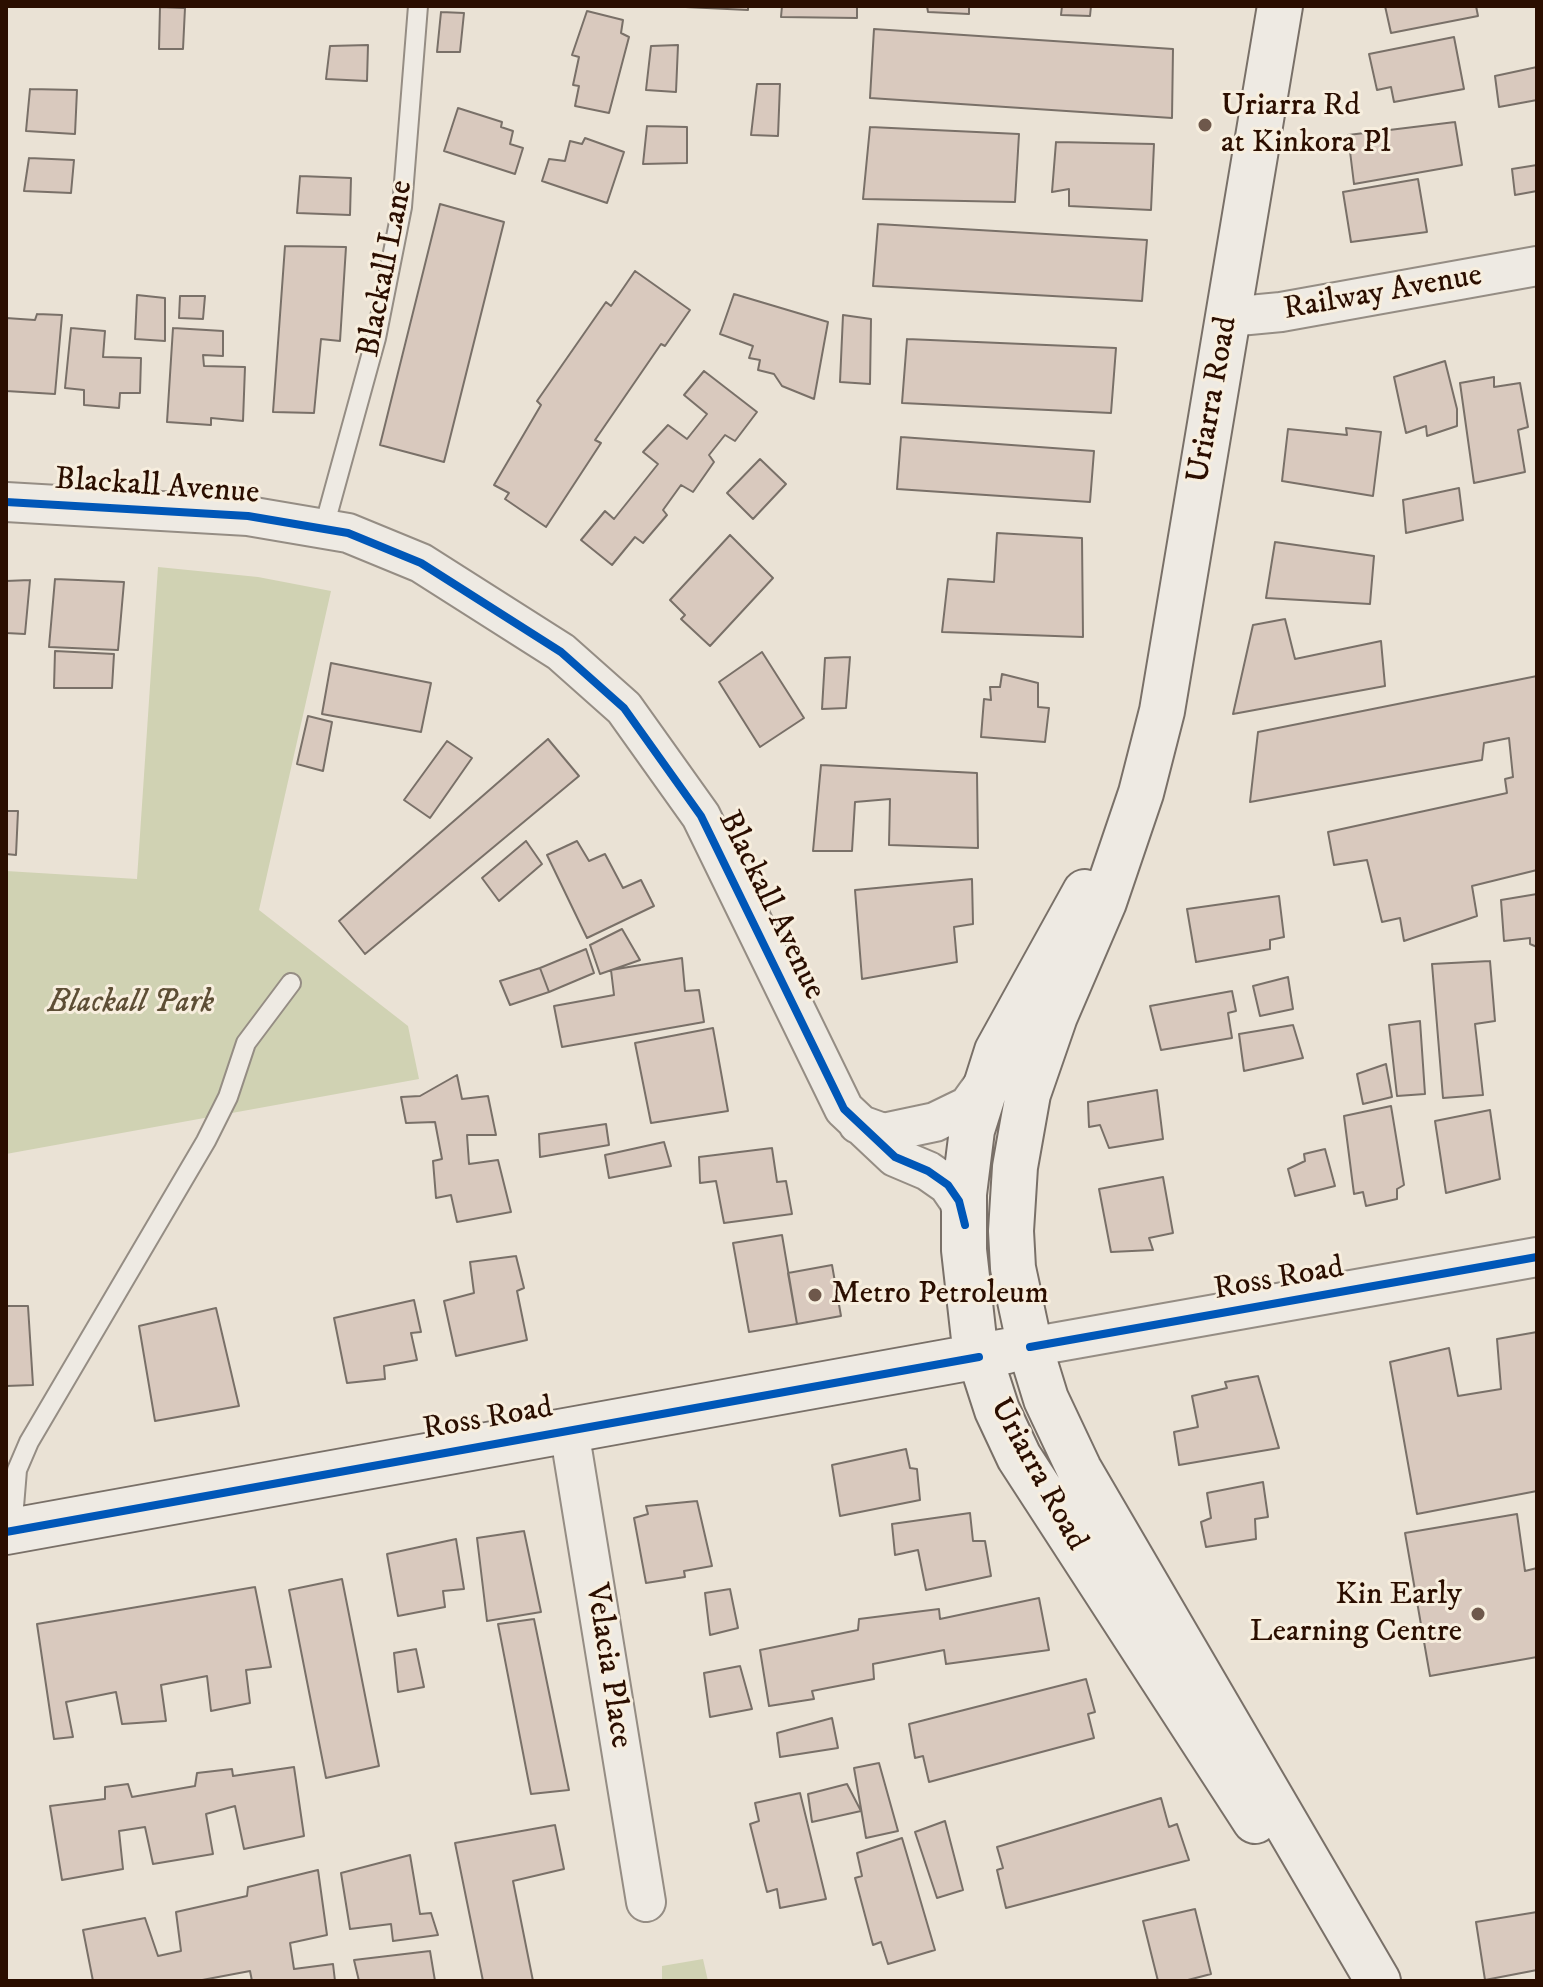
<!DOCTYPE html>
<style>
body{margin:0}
#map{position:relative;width:1543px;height:1987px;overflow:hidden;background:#eae2d5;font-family:"IM FELL DW Pica",serif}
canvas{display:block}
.frame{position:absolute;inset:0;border:8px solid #2b0e00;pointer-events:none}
</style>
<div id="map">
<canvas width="1543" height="1987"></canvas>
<div class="frame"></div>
</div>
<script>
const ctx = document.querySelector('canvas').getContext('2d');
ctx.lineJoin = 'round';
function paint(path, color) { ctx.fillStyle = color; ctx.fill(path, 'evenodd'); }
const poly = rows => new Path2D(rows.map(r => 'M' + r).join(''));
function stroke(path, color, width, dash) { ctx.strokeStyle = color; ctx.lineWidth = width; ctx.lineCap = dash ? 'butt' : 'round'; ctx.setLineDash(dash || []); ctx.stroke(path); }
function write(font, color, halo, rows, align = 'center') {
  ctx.font = font + ' "IM FELL DW Pica",serif'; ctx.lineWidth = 6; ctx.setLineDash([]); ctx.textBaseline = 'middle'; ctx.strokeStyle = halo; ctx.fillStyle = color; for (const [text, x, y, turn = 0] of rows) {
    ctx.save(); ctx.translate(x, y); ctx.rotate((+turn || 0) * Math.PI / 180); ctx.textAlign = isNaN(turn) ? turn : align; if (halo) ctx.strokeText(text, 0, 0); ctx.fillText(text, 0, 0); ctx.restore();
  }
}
paint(poly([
 [158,567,258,577,331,591,259,910,408,1026,419,1079,6,1154,6,871,137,879],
 [703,1959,708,1981,662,1981,662,1966]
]), '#d0d2b3');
const building = poly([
 [665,6,748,6,748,10,665,6],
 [782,6,857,6,857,18,781,17,782,6],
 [927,6,969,6,969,14,928,12,927,6],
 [1062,6,1091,6,1090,16,1061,15,1062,6],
 [1385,6,1476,6,1478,16,1391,33,1385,6],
 [160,7,185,8,183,49,159,49,160,7],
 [587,11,623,20,621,33,629,37,609,113,575,106,579,86,573,85,579,57,572,55,587,11],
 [441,12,464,13,460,52,437,52,441,12],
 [874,29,1173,49,1172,118,870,98,874,29],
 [1454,37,1464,89,1394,102,1391,87,1377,90,1369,54,1454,37],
 [368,45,367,81,326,79,330,46,368,45],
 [678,45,676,92,646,90,651,46,678,45],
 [1537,67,1537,100,1499,107,1495,76,1537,67],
 [757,84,780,84,778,136,751,135,757,84],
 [30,89,77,90,75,134,26,131,30,89],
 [458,108,502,122,501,127,513,131,510,144,523,148,515,174,444,151,458,108],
 [1455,122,1462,165,1354,184,1348,135,1455,122],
 [647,126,687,127,687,163,643,164,647,126],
 [870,127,1019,134,1015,202,863,199,870,127],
 [585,138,624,152,607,203,542,181,549,159,565,161,570,141,582,144,585,138],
 [1056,142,1154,144,1151,210,1069,206,1069,189,1052,192,1056,142],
 [29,158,74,160,71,193,24,191,29,158],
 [1537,165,1537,191,1515,195,1512,169,1537,165],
 [300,176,351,178,350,215,297,213,300,176],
 [1418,179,1427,232,1351,242,1343,192,1418,179],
 [440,204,504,222,444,462,380,445,440,204],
 [878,224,1147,240,1142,301,873,286,878,224],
 [285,246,346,247,340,341,321,339,314,413,273,412,285,246],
 [635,271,690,310,665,346,661,344,595,440,601,443,546,527,505,499,509,493,494,485,541,405,537,401,606,302,611,306,635,271],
 [734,294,828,322,814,399,782,386,774,374,758,370,760,360,749,358,753,346,720,334,734,294],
 [137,295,165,298,165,341,135,339,137,295],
 [180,296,205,296,203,319,179,318,180,296],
 [37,314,62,315,55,394,6,391,6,318,35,320,37,314],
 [843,315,871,319,870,384,840,382,843,315],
 [71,328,105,331,103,357,141,358,140,393,120,393,119,408,84,405,84,390,65,388,71,328],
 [173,328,223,331,223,356,203,355,204,366,245,367,243,421,211,418,211,425,167,422,173,328],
 [907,339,1116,348,1111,413,902,403,907,339],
 [1445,361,1457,409,1457,426,1427,436,1426,426,1406,433,1394,377,1445,361],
 [704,371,757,412,735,441,725,435,709,455,714,462,693,492,681,485,663,510,667,515,643,543,635,537,612,565,581,540,605,511,614,519,658,464,643,452,668,425,687,439,707,414,684,395,704,371],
 [1494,377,1494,387,1520,383,1528,427,1518,430,1525,472,1474,483,1460,383,1494,377],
 [1346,428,1381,432,1373,496,1282,481,1288,429,1347,435,1346,428],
 [901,437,1094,451,1090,502,897,489,901,437],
 [760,459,786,484,753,519,727,493,760,459],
 [1459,488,1463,520,1406,533,1403,500,1459,488],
 [997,533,1082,538,1083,637,942,632,948,579,994,582,997,533],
 [730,535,773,578,710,646,681,619,685,615,670,600,730,535],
 [1275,542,1374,556,1370,604,1266,598,1275,542],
 [55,579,124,582,118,650,49,647,55,579],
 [30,580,25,634,6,633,6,581,30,580],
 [1285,619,1295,659,1381,641,1385,686,1233,714,1253,625,1285,619],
 [55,651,114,654,112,688,54,688,55,651],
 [762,652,804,718,760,747,719,682,762,652],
 [850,657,846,708,822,709,825,658,850,657],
 [331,663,431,683,421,732,322,714,331,663],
 [1002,674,1038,683,1038,707,1049,708,1045,742,981,737,984,699,991,700,990,687,1000,687,1002,674],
 [1537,676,1537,870,1472,886,1477,916,1404,941,1400,918,1382,922,1367,860,1334,865,1328,832,1507,793,1505,779,1513,777,1509,738,1484,743,1482,760,1250,802,1258,732,1537,676],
 [308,716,332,722,323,771,297,764,308,716],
 [548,739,579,776,365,954,339,921,548,739],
 [447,741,472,758,430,818,404,800,447,741],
 [821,765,977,773,978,848,889,845,890,799,855,802,852,851,813,851,821,765],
 [6,811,18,811,16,855,6,854,6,811],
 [526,841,542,864,499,901,482,878,526,841],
 [577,841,589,861,605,854,623,888,641,880,654,906,587,938,547,855,577,841],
 [972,879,973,924,954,927,957,962,862,979,855,890,972,879],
 [1537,894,1537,947,1530,944,1530,938,1504,941,1501,900,1537,894],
 [1279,896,1284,937,1270,940,1270,949,1196,962,1187,909,1279,896],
 [622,929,640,960,600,974,590,945,622,929],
 [586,949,594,973,549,992,540,968,586,949],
 [682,958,685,991,699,990,704,1022,562,1047,554,1006,614,995,611,970,682,958],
 [1490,961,1495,1021,1475,1024,1483,1095,1443,1098,1432,964,1490,961],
 [540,968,549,992,510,1005,500,981,540,968],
 [1288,977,1293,1009,1260,1016,1253,986,1288,977],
 [1232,991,1236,1011,1228,1013,1232,1038,1161,1050,1150,1006,1232,991],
 [1420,1021,1425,1094,1397,1096,1389,1025,1420,1021],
 [1293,1025,1303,1058,1244,1071,1239,1034,1293,1025],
 [713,1028,728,1111,651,1123,635,1043,713,1028],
 [1386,1064,1392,1097,1363,1104,1357,1074,1386,1064],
 [457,1075,462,1099,488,1096,496,1135,467,1135,469,1164,498,1160,511,1212,457,1222,451,1195,436,1198,433,1161,442,1159,435,1122,406,1123,401,1097,420,1096,457,1075],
 [1157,1090,1163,1139,1109,1148,1100,1125,1089,1127,1088,1102,1157,1090],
 [1391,1106,1404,1185,1397,1189,1397,1199,1366,1206,1363,1192,1354,1194,1344,1116,1391,1106],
 [1490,1110,1500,1179,1446,1193,1435,1121,1490,1110],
 [606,1124,609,1145,540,1157,539,1134,606,1124],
 [664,1142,671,1166,609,1178,605,1155,664,1142],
 [772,1148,777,1182,786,1181,792,1214,724,1223,716,1181,700,1183,699,1157,772,1148],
 [1325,1149,1335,1186,1295,1196,1288,1169,1305,1161,1304,1154,1325,1149],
 [1163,1177,1173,1233,1149,1238,1153,1250,1111,1252,1099,1189,1163,1177],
 [782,1235,797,1324,749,1332,733,1243,782,1235],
 [516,1256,524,1288,517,1291,527,1340,456,1356,444,1301,474,1293,470,1262,516,1256],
 [832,1265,841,1316,797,1324,788,1273,832,1265],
 [414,1300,421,1332,411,1333,417,1360,384,1366,385,1379,347,1383,334,1318,414,1300],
 [6,1306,28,1306,33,1385,6,1386,6,1306],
 [216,1308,239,1406,155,1421,139,1326,216,1308],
 [1537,1332,1537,1491,1417,1514,1390,1362,1449,1348,1458,1396,1501,1389,1497,1339,1537,1332],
 [1258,1376,1279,1448,1179,1465,1174,1432,1198,1427,1192,1396,1227,1388,1225,1382,1258,1376],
 [906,1449,910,1468,917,1469,920,1500,840,1516,832,1465,906,1449],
 [1263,1482,1268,1517,1255,1519,1256,1539,1206,1547,1201,1522,1211,1518,1207,1493,1263,1482],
 [697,1501,712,1566,684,1571,685,1577,646,1583,634,1518,648,1514,646,1506,697,1501],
 [970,1513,973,1541,985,1541,991,1576,926,1590,918,1550,895,1555,892,1524,970,1513],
 [1517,1514,1525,1571,1537,1568,1537,1657,1430,1676,1405,1533,1517,1514],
 [524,1531,541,1612,487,1621,477,1538,524,1531],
 [456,1539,464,1589,443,1591,445,1607,398,1616,387,1554,456,1539],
 [342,1579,379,1766,326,1778,289,1590,342,1579],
 [255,1587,271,1667,246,1670,250,1703,211,1711,207,1676,161,1685,166,1721,122,1724,116,1692,66,1702,73,1737,54,1739,37,1624,255,1587],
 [730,1589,738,1628,710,1635,705,1593,730,1589],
 [1039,1598,1049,1650,946,1664,944,1650,873,1664,874,1679,812,1691,814,1699,769,1706,760,1650,858,1630,859,1619,939,1609,940,1619,1039,1598],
 [534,1619,569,1790,531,1794,498,1624,534,1619],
 [416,1649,424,1687,398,1692,394,1653,416,1649],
 [740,1666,752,1709,710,1717,704,1673,740,1666],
 [1086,1679,1095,1712,1088,1714,1094,1738,929,1782,923,1756,915,1758,909,1724,1086,1679],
 [832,1718,838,1748,780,1757,777,1733,832,1718],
 [879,1763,898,1831,866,1838,854,1768,879,1763],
 [294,1767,304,1836,244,1849,235,1806,206,1814,213,1854,153,1864,145,1827,119,1831,123,1869,62,1880,50,1806,105,1799,105,1787,128,1784,132,1797,195,1786,197,1773,232,1769,233,1776,294,1767],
 [847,1784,861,1811,812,1822,808,1794,847,1784],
 [800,1793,826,1899,780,1908,777,1889,767,1892,750,1824,759,1821,755,1803,800,1793],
 [1161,1798,1169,1827,1177,1824,1189,1860,1006,1908,997,1870,1003,1868,997,1847,1161,1798],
 [945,1821,963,1890,937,1898,915,1832,945,1821],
 [555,1825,564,1869,513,1881,533,1981,483,1981,455,1843,555,1825],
 [902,1838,935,1950,888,1964,881,1942,873,1945,855,1878,862,1876,857,1853,902,1838],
 [410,1855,420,1914,431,1913,438,1935,393,1941,391,1924,350,1929,341,1873,410,1855],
 [318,1870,327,1935,290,1943,294,1969,333,1964,335,1981,252,1981,250,1971,197,1981,93,1981,83,1930,145,1918,158,1956,181,1951,176,1912,247,1896,248,1887,318,1870],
 [1195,1909,1211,1974,1184,1981,1158,1981,1143,1921,1195,1909],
 [1537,1912,1537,1970,1485,1980,1476,1922,1537,1912],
 [430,1951,435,1981,359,1981,354,1960,430,1951]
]);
paint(building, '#d9c9be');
stroke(building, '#797068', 2);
const lane = poly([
 [324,527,376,338,402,207,418,6],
 [12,1531,17,1470,29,1442,206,1141,228,1097,246,1043,291,983]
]);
const street = poly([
 [1228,317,1281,312,1537,266],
 [6,502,248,516,348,533,421,563,561,652,624,708,701,816,844,1109,895,1157,928,1171,948,1185,959,1201,965,1225],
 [858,1124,883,1133,935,1122,968,1106,986,1081],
 [1030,1347,1537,1257],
 [569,1430,646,1902]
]);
const secondary = poly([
 [1280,6,1162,711,1141,793,1104,902,1055,1016,1028,1094,1015,1167,1011,1231,1013,1268,1030,1347,1046,1399,1079,1469,1378,1981],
 [1085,892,997,1051,972,1130,964,1194,964,1250,974,1339,997,1410,1019,1457,1255,1821],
 [6,1532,1007,1351]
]);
stroke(lane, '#958d84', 22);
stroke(street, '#958d84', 42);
stroke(secondary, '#797068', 48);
stroke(lane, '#eeeae3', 18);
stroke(street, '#eeeae3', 38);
stroke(secondary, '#eeeae3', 44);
stroke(poly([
 [6,502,248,516,348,533,421,563,561,652,624,708,701,816,844,1109,895,1157,928,1171,948,1185,959,1201,965,1225],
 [1030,1347,1537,1257],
 [6,1532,979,1357]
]), '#0057b8', 8);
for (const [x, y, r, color] of [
 [1205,125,8,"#6e584b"],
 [815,1295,8,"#6e584b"],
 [1478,1614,8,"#6e584b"]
]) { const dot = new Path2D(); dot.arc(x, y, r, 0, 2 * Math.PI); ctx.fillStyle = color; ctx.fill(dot); stroke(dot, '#f7eede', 3); }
write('32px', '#2b0e00', '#f7eede', [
 ["Uriarra Rd",1221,107],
 ["at Kinkora Pl",1221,144],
 ["Metro Petroleum",831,1295],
 ["Kin Early",1462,1596,"right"],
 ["Learning Centre",1462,1633,"right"]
], 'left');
write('32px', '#2b0e00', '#f7eede', [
 ["Blackall Lane",387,269,-79],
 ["Railway Avenue",1383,294,-10],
 ["Uriarra Road",1214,400,-80],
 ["Blackall Avenue",157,488,4],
 ["Blackall Avenue",770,906,64],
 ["Ross Road",1279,1280,-10],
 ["Ross Road",488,1420,-10],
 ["Uriarra Road",1037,1475,61],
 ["Velacia Place",607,1666,81]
]);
write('italic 32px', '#5d4e35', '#f7eede', [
 ["Blackall Park",131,1004]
]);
</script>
